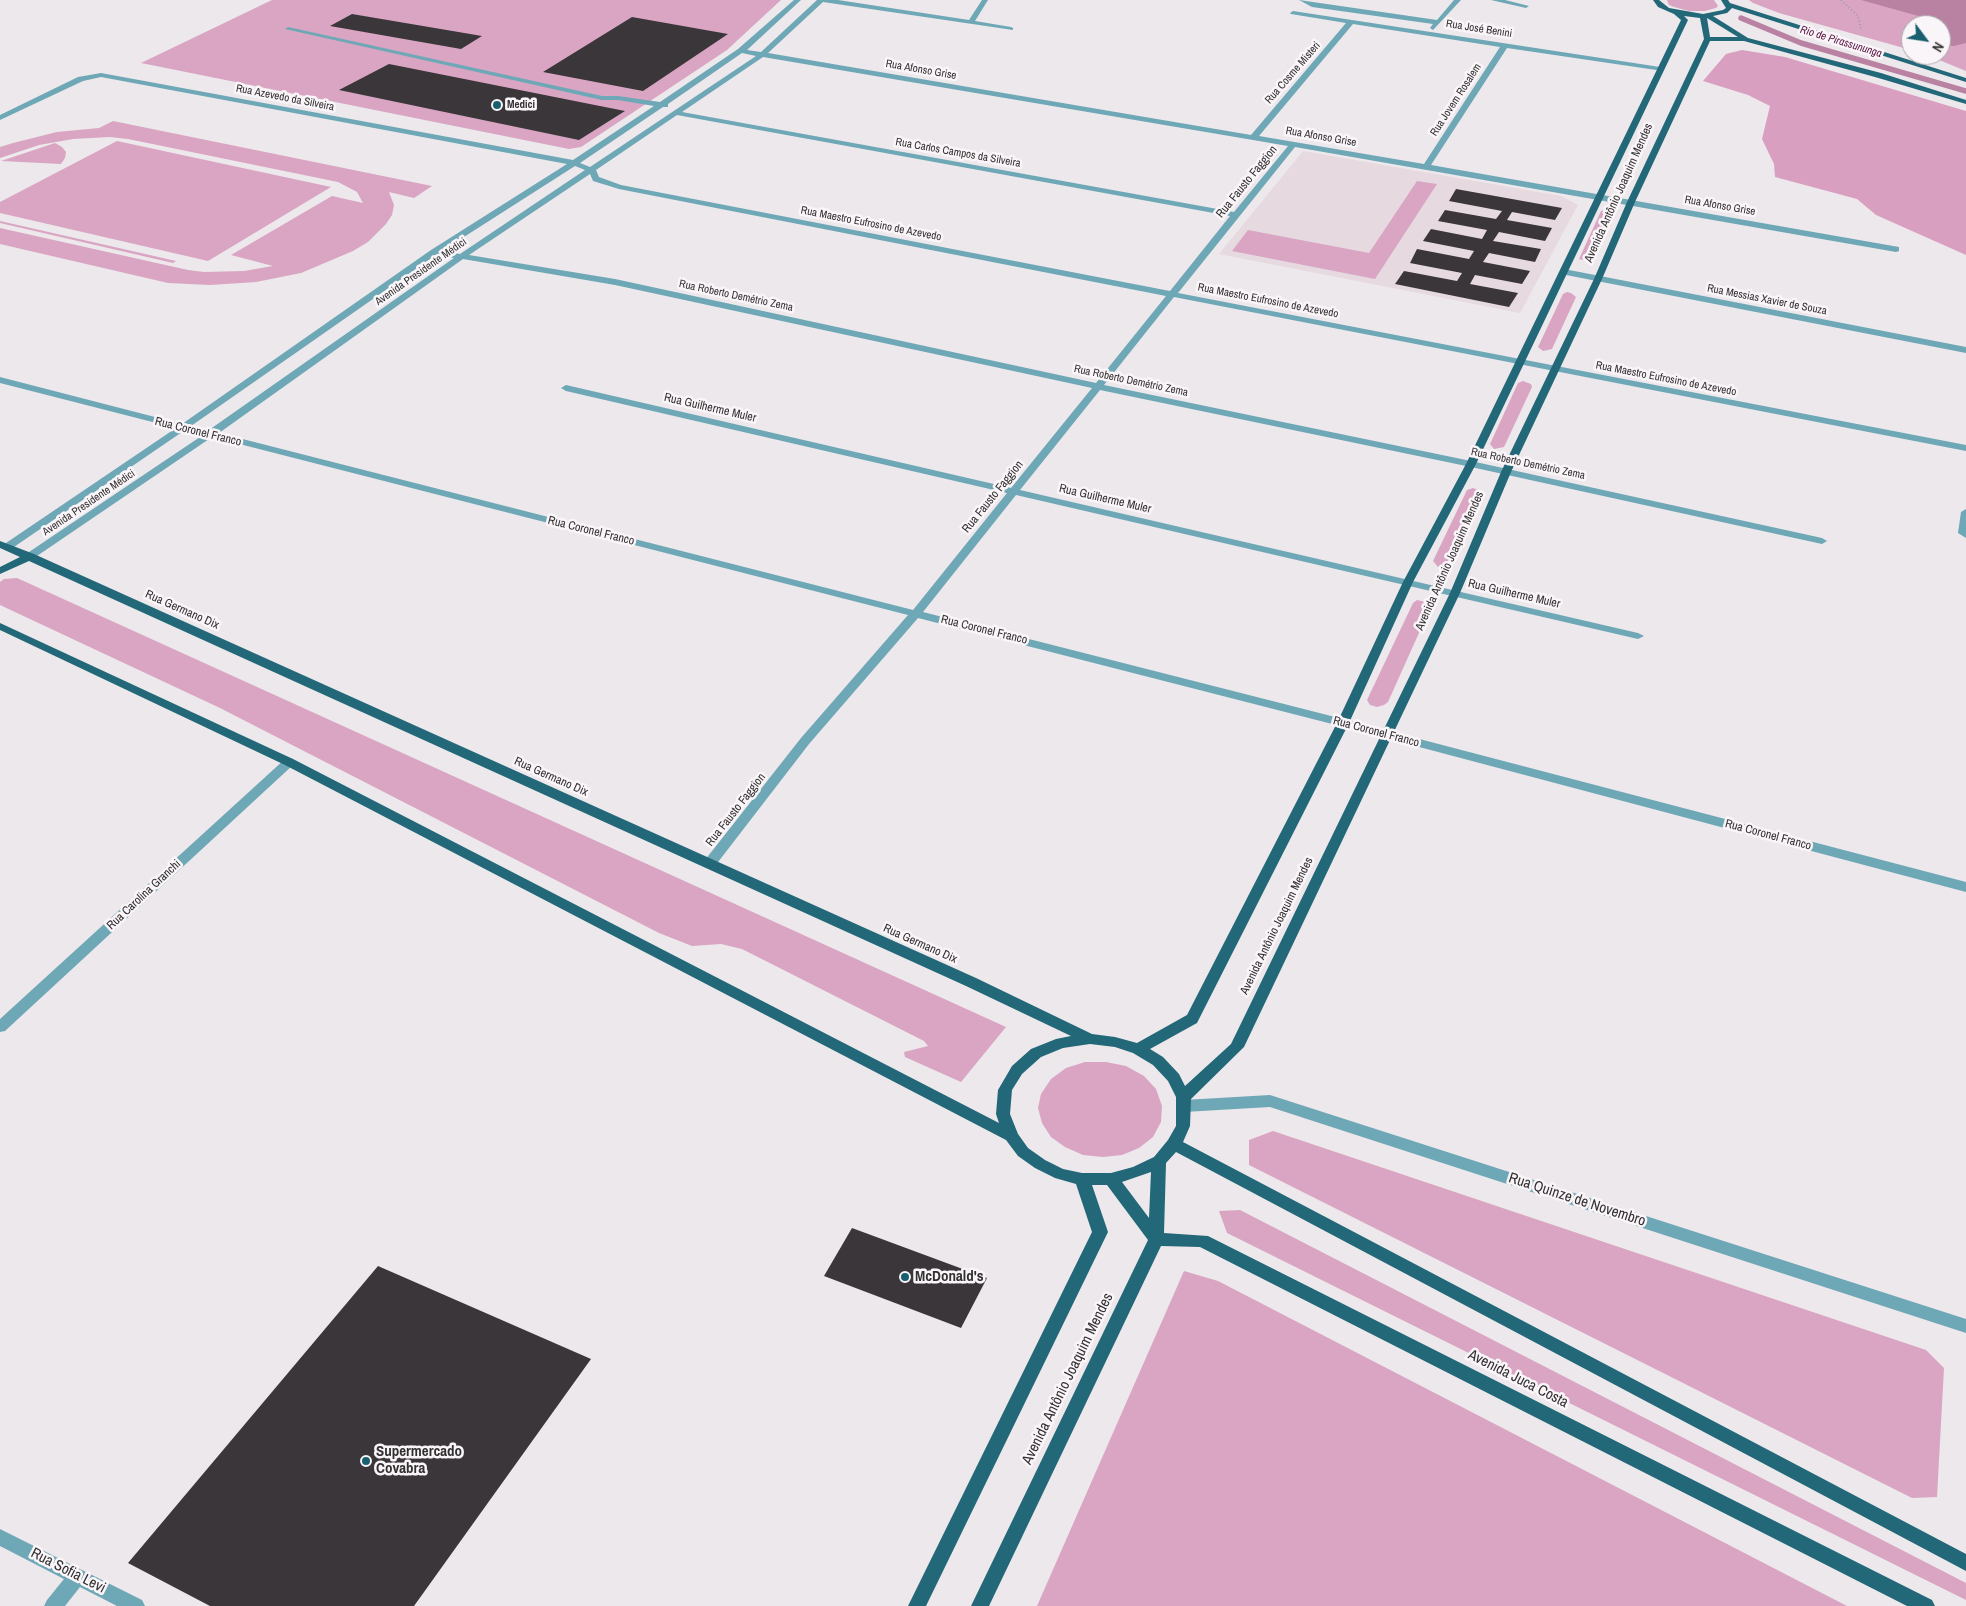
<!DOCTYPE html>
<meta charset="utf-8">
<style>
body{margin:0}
#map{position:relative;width:1966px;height:1606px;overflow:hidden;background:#ede8eb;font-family:"Archivo Narrow",sans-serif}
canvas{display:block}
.north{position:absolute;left:1901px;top:15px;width:50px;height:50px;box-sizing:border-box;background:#faf5f8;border:1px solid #aaa6a8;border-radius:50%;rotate:121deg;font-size:14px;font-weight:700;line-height:20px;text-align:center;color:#323031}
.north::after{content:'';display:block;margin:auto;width:18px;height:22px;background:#186070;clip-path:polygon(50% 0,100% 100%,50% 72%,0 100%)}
</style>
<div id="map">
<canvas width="1966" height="1606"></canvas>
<div class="north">N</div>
</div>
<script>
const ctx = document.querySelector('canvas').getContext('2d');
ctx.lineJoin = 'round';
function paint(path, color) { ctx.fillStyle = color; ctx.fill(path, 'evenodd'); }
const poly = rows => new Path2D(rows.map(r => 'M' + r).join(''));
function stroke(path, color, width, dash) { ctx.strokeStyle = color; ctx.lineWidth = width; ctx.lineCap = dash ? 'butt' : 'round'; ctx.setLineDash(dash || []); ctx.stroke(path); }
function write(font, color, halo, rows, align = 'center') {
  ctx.font = font + ' "Archivo Narrow",sans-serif'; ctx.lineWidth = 5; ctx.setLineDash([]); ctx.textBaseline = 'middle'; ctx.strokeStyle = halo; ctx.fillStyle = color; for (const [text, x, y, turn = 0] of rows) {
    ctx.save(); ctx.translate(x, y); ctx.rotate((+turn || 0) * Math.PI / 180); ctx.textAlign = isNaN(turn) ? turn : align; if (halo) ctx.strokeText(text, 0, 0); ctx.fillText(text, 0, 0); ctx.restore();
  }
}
paint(poly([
 [1303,151,1561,196,1578,205,1520,313,1219,254]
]), '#e6d9e0');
paint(poly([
 [272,0,781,0,727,50,581,147,569,149,141,63],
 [1667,0,1714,0,1718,6,1716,8,1705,11,1689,11,1674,7,1669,5],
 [1749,0,1966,0,1966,71,1927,55,1941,55,1941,25,1911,25,1911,50,1779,13,1753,3],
 [113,121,432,186,414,198,389,192,394,205,392,215,386,224,368,242,353,251,301,273,256,282,210,285,168,283,0,244,0,228,188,270,204,272,244,271,273,266,231,255,332,196,363,203,357,192,338,182,128,139,110,137,73,139,39,145,0,158,0,147,13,143,57,132,99,128],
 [117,141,331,187,208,261,0,213,0,202],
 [55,143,62,147,66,152,65,158,61,164,1,161],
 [1417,181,1437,184,1375,279,1232,251,1248,230,1369,253],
 [1604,210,1612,214,1591,260,1588,261,1579,259,1601,211],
 [0,221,176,261,173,263,0,223],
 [1567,292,1571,293,1576,297,1552,349,1543,351,1538,347,1563,294],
 [1523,381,1531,384,1532,387,1504,447,1494,449,1490,444,1518,383],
 [1473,488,1481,491,1482,494,1449,565,1445,568,1438,567,1433,561,1467,490],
 [17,578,1006,1027,961,1082,905,1057,904,1052,928,1046,924,1041,742,949,721,944,692,946,659,933,220,708,0,605,0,582,4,579],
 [1417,600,1430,603,1431,606,1388,702,1384,705,1377,707,1370,705,1367,700,1413,603],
 [1085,1062,1106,1062,1126,1066,1144,1076,1156,1089,1162,1106,1161,1122,1153,1137,1139,1148,1122,1155,1103,1157,1083,1155,1065,1147,1051,1137,1042,1123,1038,1108,1041,1094,1051,1079,1066,1068],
 [1273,1131,1926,1350,1944,1368,1937,1497,1912,1498,1249,1165,1249,1140],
 [1240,1210,1966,1583,1966,1600,1227,1233,1219,1211],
 [1184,1271,1218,1281,1847,1606,1037,1606]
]), '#d9a5c3');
paint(poly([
 [1742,50,1785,57,1966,111,1966,255,1876,215,1857,199,1775,177,1774,164,1762,139,1770,106,1748,95,1703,81,1726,54]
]), '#d99fc1');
paint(poly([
 [1861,0,1966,0,1966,43,1954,46,1941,45,1941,25,1922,17]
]), '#b981a2');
stroke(poly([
 [1741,18,1801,43,1966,91]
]), '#b981a2', 5.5);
paint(poly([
 [352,14,482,36,461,49,330,26],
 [632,17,728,34,643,91,543,72],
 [389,64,625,111,579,140,339,90],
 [1456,189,1562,208,1555,220,1512,212,1507,220,1552,228,1545,241,1499,232,1493,241,1541,249,1535,262,1489,253,1483,262,1530,271,1522,284,1475,275,1470,284,1518,293,1509,307,1395,284,1404,271,1457,281,1462,273,1410,263,1417,249,1469,259,1474,251,1423,241,1431,229,1482,239,1487,230,1438,221,1445,210,1496,219,1502,211,1449,201],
 [852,1228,987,1278,961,1328,824,1276],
 [378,1266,591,1359,414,1606,210,1606,128,1563]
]), '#3a3639');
stroke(poly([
 [1841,0,1858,16,1861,28]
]), '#9f9c9e', 2, [1, 2.5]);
paint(poly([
 [794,0,801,0,747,50,761,52,817,0,838,0,969,20,982,0,988,0,975,21,1011,27,1013,28,1013,30,823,2,768,53,1251,135,1346,23,1291,14,1290,13,1293,11,1660,67,1663,67,1663,71,1507,48,1431,165,1899,247,1899,251,1896,252,1295,147,1178,293,1966,445,1966,451,1174,297,1104,385,1471,461,1822,538,1827,541,1822,544,1471,467,1100,390,1020,490,1638,633,1644,636,1638,639,1016,495,923,612,1343,719,1966,882,1966,892,1340,726,918,618,809,744,715,866,710,867,705,866,704,863,705,860,801,738,908,615,212,437,34,558,26,558,25,556,26,554,203,435,185,430,11,549,3,549,2,547,3,545,176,428,0,383,0,377,182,424,431,250,567,164,101,77,83,81,0,120,0,115,78,77,101,73,573,160,654,106,618,100,602,100,285,29,288,27,602,96,618,96,660,102,738,49,794,0],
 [1353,24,1500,47,1424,164,1259,136,1353,24],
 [742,53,756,56,590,167,580,163,663,107,668,107,668,104,742,53],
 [763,57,1253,140,1288,146,1234,212,682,112,763,57],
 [677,115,1230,216,1170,291,621,185,599,177,596,170,677,115],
 [575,166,585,170,460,254,442,251,575,166],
 [590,174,593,181,619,189,1166,296,1096,383,615,279,469,255,590,174],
 [436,255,454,258,209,430,191,426,436,255],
 [463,259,615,285,1092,388,1011,488,566,385,561,388,566,391,1007,493,913,610,219,433,463,259],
 [1299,0,1437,20,1454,0,1461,0,1433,30,1430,28,1433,24,1312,7,1299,0],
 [1491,0,1505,0,1529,6,1526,8,1491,0],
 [1564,269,1966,347,1966,353,1561,274,1560,272,1564,269],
 [1966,509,1966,538,1958,533,1961,512,1966,509],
 [289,758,293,759,295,762,293,765,5,1031,0,1032,0,1019,285,759,289,758],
 [1270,1095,1966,1319,1966,1333,1270,1107,1184,1112,1179,1110,1177,1106,1179,1102,1184,1100,1270,1095],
 [0,1529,142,1600,145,1606,117,1606,80,1587,65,1606,44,1606,47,1600,64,1579,0,1546,0,1529]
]), '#6ea7b6');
paint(poly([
 [1653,0,1659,0,1669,8,1703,14,1723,10,1726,8,1721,0,1728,0,1730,3,1966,78,1966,82,1732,8,1727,13,1713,16,1748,38,1881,73,1966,100,1966,104,1875,77,1744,41,1710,41,1635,202,1602,279,1511,472,1460,593,1244,1047,1191,1099,1190,1126,1183,1142,1966,1554,1966,1571,1176,1152,1166,1163,1164,1233,1208,1236,1932,1600,1935,1606,1907,1606,1200,1247,1161,1246,989,1606,971,1606,1148,1240,1107,1185,1092,1185,1108,1232,926,1606,908,1606,1092,1232,1076,1184,1055,1178,1035,1168,1018,1156,1006,1140,285,765,0,630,0,623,293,759,999,1123,996,1114,998,1090,1012,1066,1031,1049,1056,1039,1071,1036,966,986,29,561,0,574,0,567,20,557,0,548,0,541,34,554,976,978,1092,1034,1115,1037,1137,1043,1187,1015,1337,723,1403,582,1466,464,1681,20,1674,14,1658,7,1653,0],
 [1684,16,1700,18,1704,39,1627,202,1594,279,1501,472,1450,593,1231,1044,1185,1086,1179,1074,1163,1057,1150,1049,1197,1023,1199,1019,1349,723,1413,582,1476,464,1688,20,1684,16],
 [1707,18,1738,37,1710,37,1707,18],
 [1090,1044,1115,1047,1133,1053,1153,1065,1168,1081,1176,1097,1176,1126,1168,1140,1154,1157,1133,1167,1111,1173,1082,1173,1063,1169,1045,1160,1028,1148,1018,1134,1010,1114,1012,1090,1022,1074,1041,1057,1063,1048,1090,1044],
 [1151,1172,1149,1218,1122,1182,1151,1172]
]), '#226878');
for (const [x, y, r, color] of [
 [497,105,5,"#186070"],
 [905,1277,5,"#186070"],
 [366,1461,5,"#186070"]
]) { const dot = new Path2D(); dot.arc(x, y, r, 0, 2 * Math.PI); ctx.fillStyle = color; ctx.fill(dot); stroke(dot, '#faf5f8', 2); }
write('11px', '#323031', '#faf5f8', [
 ["Rua José Benini",1479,29,9],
 ["Rua Afonso Grise",921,70,10],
 ["Rua Cosme Misteri",1293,73,-49],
 ["Rua Azevedo da Silveira",285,98,11],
 ["Rua Jovem Rosalem",1456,100,-57],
 ["Rua Afonso Grise",1321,137,10],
 ["Rua Carlos Campos da Silveira",958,153,10],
 ["Rua Afonso Grise",1720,206,10],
 ["Rua Maestro Eufrosino de Azevedo",871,224,11],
 ["Avenida Presidente Médici",421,272,-35],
 ["Rua Roberto Demétrio Zema",736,296,12],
 ["Rua Messias Xavier de Souza",1767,300,11],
 ["Rua Maestro Eufrosino de Azevedo",1268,301,11],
 ["Rua Maestro Eufrosino de Azevedo",1666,379,11],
 ["Rua Roberto Demétrio Zema",1131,381,12],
 ["Rua Roberto Demétrio Zema",1528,464,12],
 ["Avenida Presidente Médici",89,503,-34]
]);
write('italic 11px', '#591644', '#faf5f8', [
 ["Rio de Pirassununga",1841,42,17]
]);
write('bold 11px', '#323031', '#faf5f8', [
 ["Medici",507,105]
], 'left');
write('12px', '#323031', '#faf5f8', [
 ["Rua Fausto Faggion",1247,182,-51],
 ["Avenida Antônio Joaquim Mendes",1619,193,-66],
 ["Rua Guilherme Muler",710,408,13],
 ["Rua Coronel Franco",198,432,14],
 ["Rua Fausto Faggion",993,497,-51],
 ["Rua Guilherme Muler",1105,499,13],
 ["Rua Coronel Franco",591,531,14],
 ["Avenida Antônio Joaquim Mendes",1450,561,-66],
 ["Rua Guilherme Muler",1514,594,13],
 ["Rua Germano Dix",182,610,24],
 ["Rua Coronel Franco",984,630,14],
 ["Rua Coronel Franco",1376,732,15],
 ["Rua Germano Dix",551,777,24],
 ["Rua Fausto Faggion",736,810,-52],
 ["Rua Coronel Franco",1768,835,15],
 ["Rua Carolina Granchi",144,895,-43],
 ["Avenida Antônio Joaquim Mendes",1277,926,-64],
 ["Rua Germano Dix",920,944,24]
]);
write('15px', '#323031', '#faf5f8', [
 ["Rua Quinze de Novembro",1577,1200,18],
 ["Avenida Antônio Joaquim Mendes",1068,1379,-64],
 ["Avenida Juca Costa",1518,1379,27],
 ["Rua Sofia Levi",68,1571,27]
]);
write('bold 15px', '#323031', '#faf5f8', [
 ["McDonald's",915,1277],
 ["Supermercado",376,1452],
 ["Covabra",376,1469]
], 'left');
</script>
